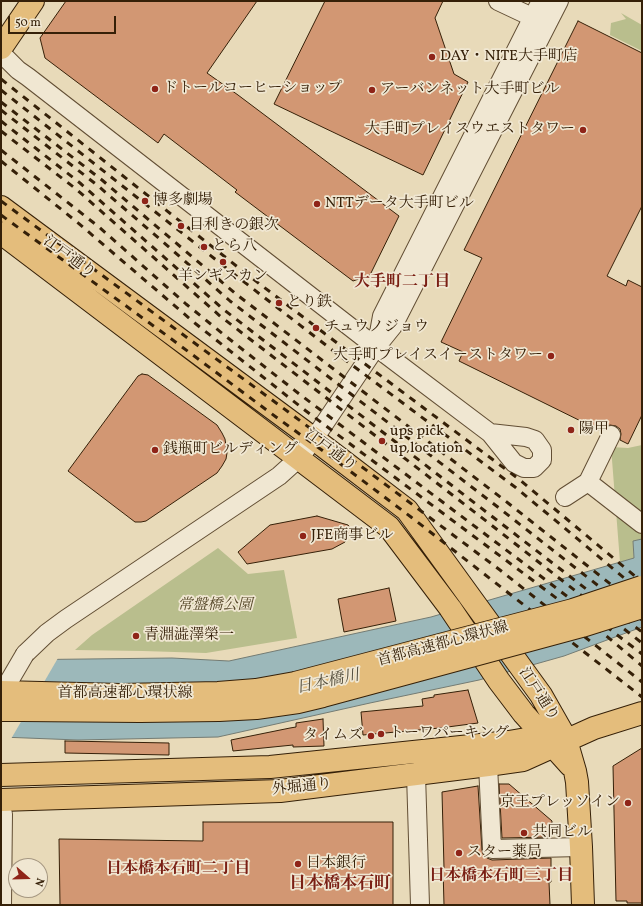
<!DOCTYPE html>
<meta charset="utf-8">
<style>
body{margin:0}
#map{position:relative;width:643px;height:906px;overflow:hidden;background:#e8dab9;font-family:Vollkorn,serif}
canvas{display:block}
.frame{position:absolute;inset:0;border:2px solid #352008;pointer-events:none}
.north{position:absolute;left:8px;top:858px;width:40px;height:40px;box-sizing:border-box;background:#f0e7d2;border:1px solid #a59781;border-radius:50%;rotate:110deg;font-size:11px;font-weight:700;line-height:16px;text-align:center;color:#352008}
.north::after{content:'';display:block;margin:auto;width:14px;height:18px;background:#8f2418;clip-path:polygon(50% 0,100% 100%,50% 72%,0 100%)}
.scale{position:absolute;left:8px;top:16px;width:108px;height:18px;box-sizing:border-box;border:2px solid #352008;border-top:0;padding-left:5px;font-size:12px;line-height:14px;white-space:nowrap;color:#352008;-webkit-text-stroke:3px #f0e7d2;paint-order:stroke}
</style>
<div id="map">
<canvas width="643" height="906"></canvas>
<div class="frame"></div>
<div class="north">N</div>
<div class="scale">50 m</div>
</div>
<script>
const ctx = document.querySelector('canvas').getContext('2d');
ctx.lineJoin = 'round';
function paint(path, color) { ctx.fillStyle = color; ctx.fill(path, 'evenodd'); }
const poly = rows => new Path2D(rows.map(r => 'M' + r).join(''));
function stroke(path, color, width, dash) { ctx.strokeStyle = color; ctx.lineWidth = width; ctx.lineCap = dash ? 'butt' : 'round'; ctx.setLineDash(dash || []); ctx.stroke(path); }
function write(font, color, halo, rows, align = 'center') {
  ctx.font = font + ' Vollkorn,"Noto Serif JP",serif'; ctx.lineWidth = 3.5; ctx.setLineDash([]); ctx.textBaseline = 'middle'; ctx.strokeStyle = halo; ctx.fillStyle = color; for (const [text, x, y, turn = 0] of rows) {
    ctx.save(); ctx.translate(x, y); ctx.rotate((+turn || 0) * Math.PI / 180); ctx.textAlign = isNaN(turn) ? turn : align; if (halo) ctx.strokeText(text, 0, 0); ctx.fillText(text, 0, 0); ctx.restore();
  }
}
paint(poly([
 [621,13,642,25,642,51,610,35,611,23,626,19],
 [642,445,642,539,633,541,634,558,620,562,611,447,628,448],
 [218,548,248,574,284,570,297,638,206,653,143,651,75,650,92,635]
]), '#b9be8d');
const water = poly([
 [642,539,642,627,564,656,479,680,370,703,218,737,78,740,1,737,1,660,172,658,229,661,431,617,634,558,633,541,642,539]
]);
paint(water, '#9cb8ba');
stroke(water, '#737b73', 1);
paint(poly([
 [1,658,58,658,11,739,1,739]
]), '#e8dab9');
const building = poly([
 [66,1,257,1,207,73,238,95,399,216,370,275,353,281,235,192,237,190,164,134,158,143,45,58,40,38,66,1],
 [325,1,443,1,435,18,454,74,468,82,423,175,274,104,325,1],
 [578,21,642,53,642,206,607,276,626,286,628,280,642,287,642,415,628,444,620,440,621,434,620,429,616,426,610,425,605,427,601,431,459,361,463,352,441,342,482,258,464,250,578,21],
 [142,374,148,375,217,425,222,433,225,439,227,453,226,459,222,466,217,473,146,521,141,522,135,522,68,471,138,376,142,374],
 [317,516,348,525,352,530,345,542,332,549,247,564,238,552,270,525,317,516],
 [389,588,396,621,344,632,338,599,389,588],
 [468,690,478,723,440,728,363,735,361,712,423,706,422,699,434,697,434,695,468,690],
 [323,719,324,746,293,747,293,745,233,751,231,740,290,728,296,727,296,723,323,719],
 [65,741,169,743,169,755,65,753,65,741],
 [642,748,642,903,627,903,627,901,616,901,613,766,642,748],
 [499,784,509,784,552,821,551,837,502,838,499,784],
 [478,786,482,850,483,854,487,858,492,860,551,858,551,882,549,882,550,905,444,905,443,868,444,868,442,792,478,786],
 [203,822,393,822,393,905,60,905,59,839,203,841,203,822]
]);
paint(building, '#d29773');
stroke(building, '#352008', 1);
const minor = poly([
 [498,1,532,17],
 [1,53,18,70,28,77,376,347,490,433,514,463,524,468,534,468,542,460,542,450,535,440,526,437,490,433],
 [377,344,382,316,541,1],
 [588,482,611,435],
 [565,497,588,482,642,524],
 [25,654,47,633,66,619,279,476,299,458,314,439,376,347,393,326,559,1],
 [488,765,492,849,581,847],
 [416,774,420,905],
 [1,812,3,814,2,905]
]);
const major = poly([
 [1,207,314,439,407,510,541,695,562,732,566,740,575,771,577,782,581,847,583,905],
 [1,233,389,527,450,608,499,681,524,714,570,765],
 [1,775,270,767,509,742,555,734],
 [1,800,280,791,488,765,523,760,594,728,642,713]
]);
const highway = poly([
 [1,48,33,1]
]);
stroke(minor, '#624e34', 20);
stroke(major, '#352008', 24);
stroke(highway, '#352008', 24);
stroke(minor, '#f0e7d2', 18);
stroke(major, '#e4bd7c', 22);
stroke(highway, '#e4bd7c', 22);
stroke(poly([
 [1,79,244,272,345,349,520,480,642,582],
 [1,90,239,278,340,356,515,487,561,525,642,593],
 [1,102,102,180,236,294,508,503,642,609],
 [1,110,97,185,162,241,230,301,499,508,642,620],
 [1,121,80,183,223,309,642,632],
 [1,131,76,189,220,316,490,524,642,643],
 [1,150,99,227,186,304,228,338,298,393,534,571,642,654],
 [1,161,77,222,196,324,306,411,527,576,604,634,642,666],
 [1,201,283,408,500,570,642,682],
 [1,215,166,335,276,417,330,456,411,517,642,697]
]), '#352008', 3, [7, 7]);
const minorBridge = poly([
 [1,695,25,654]
]);
const highwayBridge = poly([
 [1,692,121,695,218,693,256,690,295,683,573,610,642,587],
 [1,710,22,710,140,711,219,710,256,708,298,702,323,696,582,626,642,607]
]);
stroke(minorBridge, '#624e34', 20, []);
stroke(highwayBridge, '#352008', 24, []);
stroke(minorBridge, '#f0e7d2', 18);
stroke(highwayBridge, '#e4bd7c', 22);
for (const [x, y, r, color] of [
 [432,57,4,"#8f2418"],
 [155,89,4,"#8f2418"],
 [372,90,4,"#8f2418"],
 [583,130,4,"#8f2418"],
 [145,201,4,"#8f2418"],
 [317,204,4,"#8f2418"],
 [181,226,4,"#8f2418"],
 [204,247,4,"#8f2418"],
 [223,262,4,"#8f2418"],
 [279,303,4,"#8f2418"],
 [316,328,4,"#8f2418"],
 [551,356,4,"#8f2418"],
 [571,430,4,"#8f2418"],
 [382,441,4,"#8f2418"],
 [155,450,4,"#8f2418"],
 [303,536,4,"#8f2418"],
 [136,636,4,"#8f2418"],
 [381,734,4,"#8f2418"],
 [371,736,4,"#8f2418"],
 [628,803,4,"#8f2418"],
 [524,833,4,"#8f2418"],
 [459,853,4,"#8f2418"],
 [298,864,4,"#8f2418"]
]) { const dot = new Path2D(); dot.arc(x, y, r, 0, 2 * Math.PI); ctx.fillStyle = color; ctx.fill(dot); stroke(dot, '#f0e7d2', 1.5); }
write('15px', '#352008', '#f0e7d2', [
 ["DAY・NITE大手町店",440,57],
 ["ドトールコーヒーショップ",163,89],
 ["アーバンネット大手町ビル",380,90],
 ["大手町プレイスウエストタワー",575,130,"right"],
 ["博多劇場",153,201],
 ["NTTデータ大手町ビル",325,204],
 ["目利きの銀次",189,226],
 ["とら八",212,247],
 ["羊ンギスカン",223,277,"center"],
 ["とり鉄",287,303],
 ["チュウノジョウ",324,328],
 ["大手町プレイスイーストタワー",543,356,"right"],
 ["陽甲",579,430],
 ["ups pick",390,432],
 ["up location",390,449],
 ["銭瓶町ビルディング",163,450],
 ["JFE商事ビル",311,536],
 ["青淵澁澤榮一",144,636],
 ["トーワパーキング",389,734],
 ["タイムズ",363,736,"right"],
 ["京王プレッソイン",620,803,"right"],
 ["共同ビル",532,833],
 ["スター薬局",467,853],
 ["日本銀行",306,864]
], 'left');
write('15px', '#352008', '#f0e7d2', [
 ["江戸通り",69,258,36],
 ["江戸通り",330,451,37],
 ["首都高速都心環状線",443,645,-15],
 ["首都高速都心環状線",125,694],
 ["江戸通り",538,695,57],
 ["外堀通り",302,788,-6]
]);
write('italic 15px', '#564829', '#f0e7d2', [
 ["常盤橋公園",215,606]
]);
write('bold 16px', '#7a1f14', '#f0e7d2', [
 ["大手町二丁目",402,283],
 ["日本橋本石町二丁目",178,870],
 ["日本橋本石町三丁目",501,877]
]);
write('italic 16px', '#544e3d', '#f0e7d2', [
 ["日本橋川",328,683,-12]
]);
write('bold 17px', '#7a1f14', '#f0e7d2', [
 ["日本橋本石町",340,885]
]);
</script>
